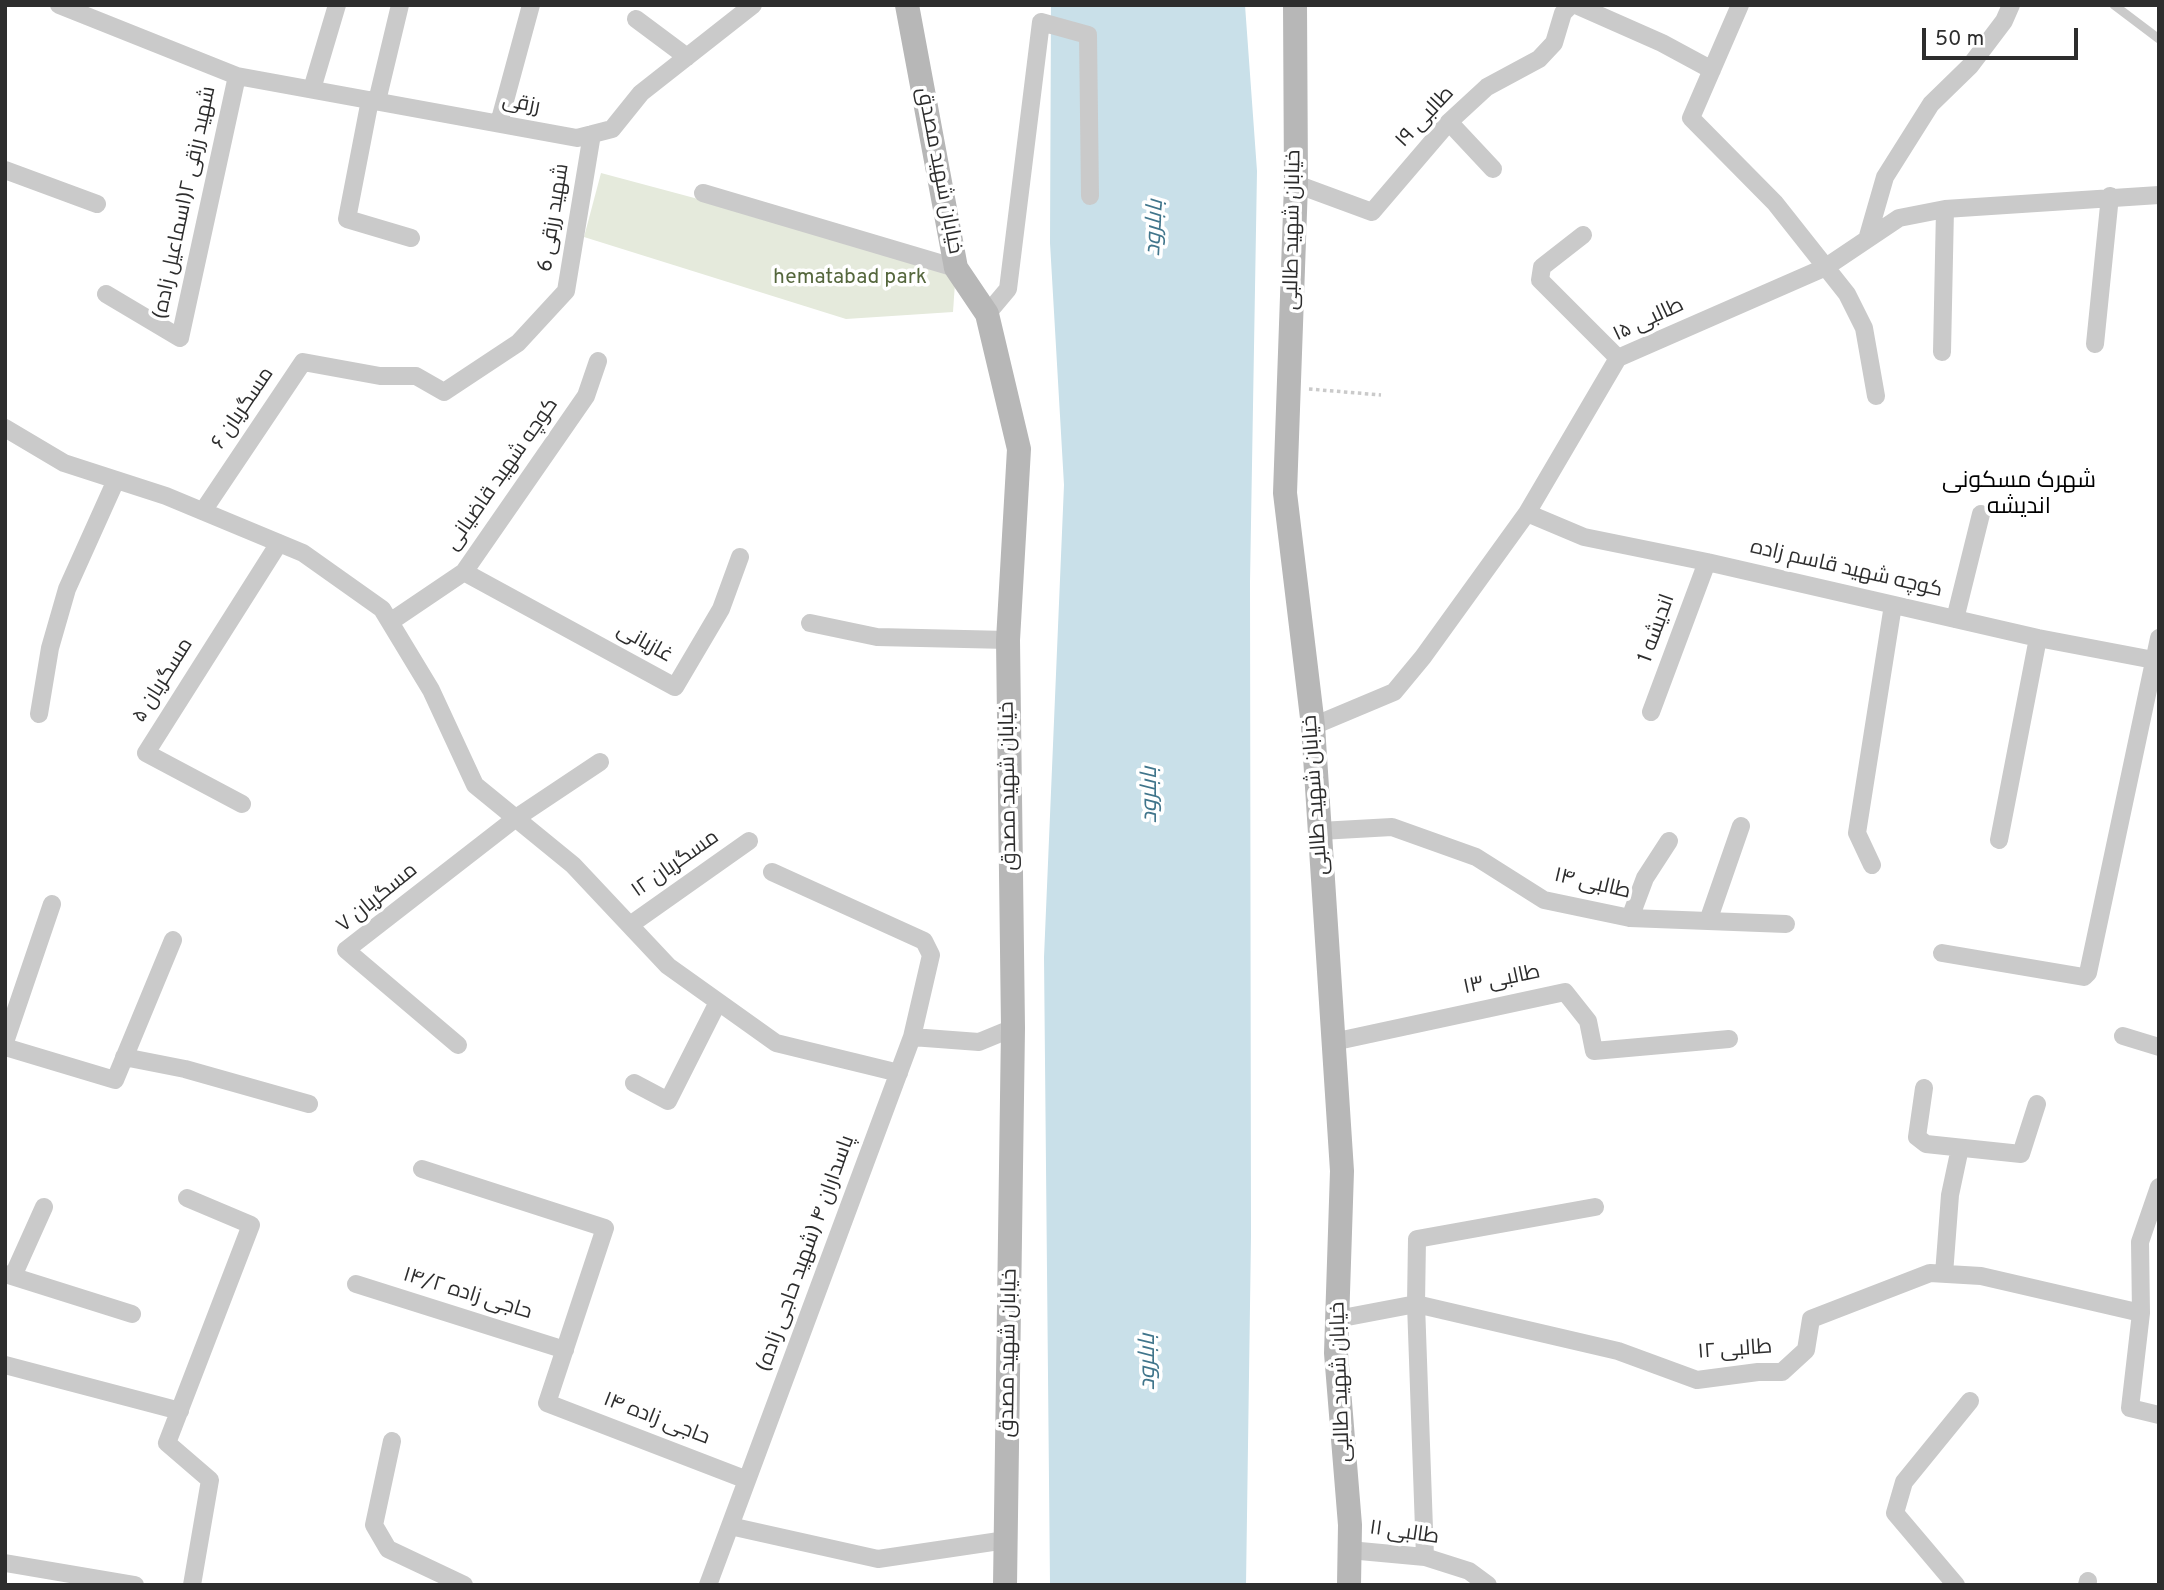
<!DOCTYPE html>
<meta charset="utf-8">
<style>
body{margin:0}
#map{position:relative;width:2164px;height:1590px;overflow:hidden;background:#fff;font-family:Overpass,sans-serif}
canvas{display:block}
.frame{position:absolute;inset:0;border:7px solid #2d2d2d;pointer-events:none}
.scale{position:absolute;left:1922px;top:28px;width:156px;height:32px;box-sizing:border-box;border:4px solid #2d2d2d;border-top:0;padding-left:9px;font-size:21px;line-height:24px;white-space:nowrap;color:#2d2d2d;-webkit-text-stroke:5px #fff;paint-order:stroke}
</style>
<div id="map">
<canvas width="2164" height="1590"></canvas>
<div class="frame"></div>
<div class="scale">50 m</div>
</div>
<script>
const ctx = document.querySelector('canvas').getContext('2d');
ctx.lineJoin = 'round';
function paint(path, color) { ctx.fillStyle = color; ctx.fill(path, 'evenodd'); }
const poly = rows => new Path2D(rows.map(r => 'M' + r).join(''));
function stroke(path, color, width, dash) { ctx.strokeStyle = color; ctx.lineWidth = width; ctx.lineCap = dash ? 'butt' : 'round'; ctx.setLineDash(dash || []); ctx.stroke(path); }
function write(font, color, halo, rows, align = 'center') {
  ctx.font = font + ' Overpass,Cairo,sans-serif'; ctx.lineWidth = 7; ctx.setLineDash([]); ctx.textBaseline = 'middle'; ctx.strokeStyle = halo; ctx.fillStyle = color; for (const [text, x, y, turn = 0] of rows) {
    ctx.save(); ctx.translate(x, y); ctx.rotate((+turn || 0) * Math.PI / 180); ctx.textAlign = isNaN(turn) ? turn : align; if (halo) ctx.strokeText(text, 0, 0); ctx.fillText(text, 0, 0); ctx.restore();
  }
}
paint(poly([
 [601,173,956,268,953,312,846,319,584,237]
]), '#e5eadc');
paint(poly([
 [1051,5,1245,5,1257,171,1250,582,1251,1236,1246,1585,1050,1585,1044,957,1064,485,1050,243]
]), '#c9e0e9');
stroke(poly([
 [1309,389,1381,395]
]), '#cacaca', 3.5, [3.5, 3.5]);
stroke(poly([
 [2114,5,2159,39]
]), '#cacaca', 9);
stroke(poly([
 [59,5,237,76,577,138,612,129,641,93,753,5],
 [1576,5,1662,43,1712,70],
 [1740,5,1691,118,1775,203,1847,294,1864,328,1876,396],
 [636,19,687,57],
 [312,89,337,5],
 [370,100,347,219,411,238],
 [377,101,400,5],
 [1449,122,1493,169],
 [499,123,531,5],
 [5,170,97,204],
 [1296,184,1372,212,1449,122,1487,87,1539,59,1554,43,1563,13,1571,5],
 [703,193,956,268],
 [1583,235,1542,267,1540,280,1618,358],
 [1868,236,1885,177,1931,104,1970,66,2004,21,2011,5],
 [106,294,180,338,237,76],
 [987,314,1008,289,1041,22,1088,35,1090,196],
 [2095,344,2110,196],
 [1942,352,1945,209],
 [5,428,64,463,166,496,303,553,382,609,431,690,475,785,573,865,668,966,776,1043,899,1073],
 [203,511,303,362,380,376,416,376,444,392,518,343,566,291,592,134],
 [1527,513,1584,537,1707,562,2038,638,2159,661],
 [464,572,675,687,721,609,740,557],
 [1955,619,1981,514],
 [390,622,464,572,586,396,598,361],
 [810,623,877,637,1008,640],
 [1651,712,1707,562],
 [39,714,50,648,67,589,116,480],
 [1313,726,1394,692,1423,657,1527,513,1618,358,1826,267,1899,218,1945,209,2159,195],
 [242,804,146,753,279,543],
 [1320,831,1392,827,1476,857,1544,900,1630,918,1786,924],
 [1999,840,2038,638],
 [1872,865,1857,833,1893,605],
 [772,872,924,941,931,955,912,1037],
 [1630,918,1645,878,1669,841],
 [1708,921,1741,826],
 [630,925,749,841],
 [1942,953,2084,977,2088,973,2159,638],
 [2123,1036,2159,1047],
 [5,1042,52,904],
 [1333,1042,1565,992,1588,1021,1594,1051,1729,1039],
 [458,1045,346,950,516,818,600,762],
 [5,1047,115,1080,173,940],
 [124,1057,185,1069,309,1104],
 [634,1083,668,1101,718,1002],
 [1924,1088,1917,1137,1926,1144,2021,1154,2037,1104],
 [422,1169,605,1228,547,1403,747,1480],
 [2159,1187,2140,1242,2141,1313,2130,1408,2159,1415],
 [187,1198,251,1225,167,1443,210,1480,192,1585],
 [5,1274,132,1314],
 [1944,1274,1950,1195,1960,1148],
 [13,1276,44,1207],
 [356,1284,565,1350],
 [1337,1319,1416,1304,1618,1351,1697,1380,1758,1372,1782,1372,1806,1350,1811,1319,1930,1273,1981,1276,2141,1313],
 [5,1365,180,1411],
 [392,1441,374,1525,388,1549,464,1585],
 [730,1526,878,1559,1006,1540],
 [1349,1550,1425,1557,1469,1571,1488,1585],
 [1425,1557,1416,1304,1417,1239,1595,1207],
 [5,1563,135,1585],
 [708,1585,912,1037,979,1042,1013,1028],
 [1956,1585,1895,1513,1904,1482,1970,1401],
 [2087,1585,2088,1581]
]), '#cacaca', 18);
stroke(poly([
 [907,5,956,268,987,314,1019,449,1008,640,1013,1028,1005,1585],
 [1295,5,1296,184,1285,493,1313,726,1342,1171,1336,1353,1350,1525,1349,1585]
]), '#b7b7b7', 24);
write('21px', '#2d2d2d', '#fff', [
 ["رزقی",521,105,11],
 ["طالبی ۱۹",1426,118,-47],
 ["خیابان شهید مصدق",938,171,79],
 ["شهید رزقی ۲(اسماعیل زاده)",186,203,-78],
 ["شهید رزقی 6",555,218,-81],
 ["خیابان شهید طالبی",1294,230,-89],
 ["طالبی ۱۵",1649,321,-25],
 ["مسگریان ۶",244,409,-56],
 ["کوچه شهید قاضیانی",503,475,-55],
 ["کوچه شهید قاسم زاده",1846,570,13],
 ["اندیشه 1",1658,629,-70],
 ["غازیانی",644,644,29],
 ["مسگریان ۵",164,681,-58],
 ["خیابان شهید مصدق",1010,786,-91],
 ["خیابان شهید طالبی",1317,795,-94],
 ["مسگریان ۱۲",676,865,-35],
 ["طالبی ۱۴",1592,885,13],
 ["مسگریان ۷",378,899,-39],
 ["طالبی ۱۳",1502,981,-12],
 ["پاسداران ۴ (شهید حاجی زاده)",807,1254,-70],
 ["حاجی زاده ۱۴/۲",467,1295,17],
 ["طالبی ۱۲",1735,1351,-4],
 ["خیابان شهید مصدق",1010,1353,-89],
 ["خیابان شهید طالبی",1342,1382,-92],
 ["حاجی زاده ۱۴",656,1420,21],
 ["طالبی ۱۱",1404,1534,8]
]);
write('21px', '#55673d', '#fff', [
 ["hematabad park",850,279]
]);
write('italic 23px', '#40758b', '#fff', [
 ["بابلرود",1156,228,-87],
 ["بابلرود",1151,795,-90],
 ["بابلرود",1149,1362,-90]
]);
write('23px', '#000', '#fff', [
 ["شهرک مسکونی",2019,482],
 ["اندیشه",2019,508]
]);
</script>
